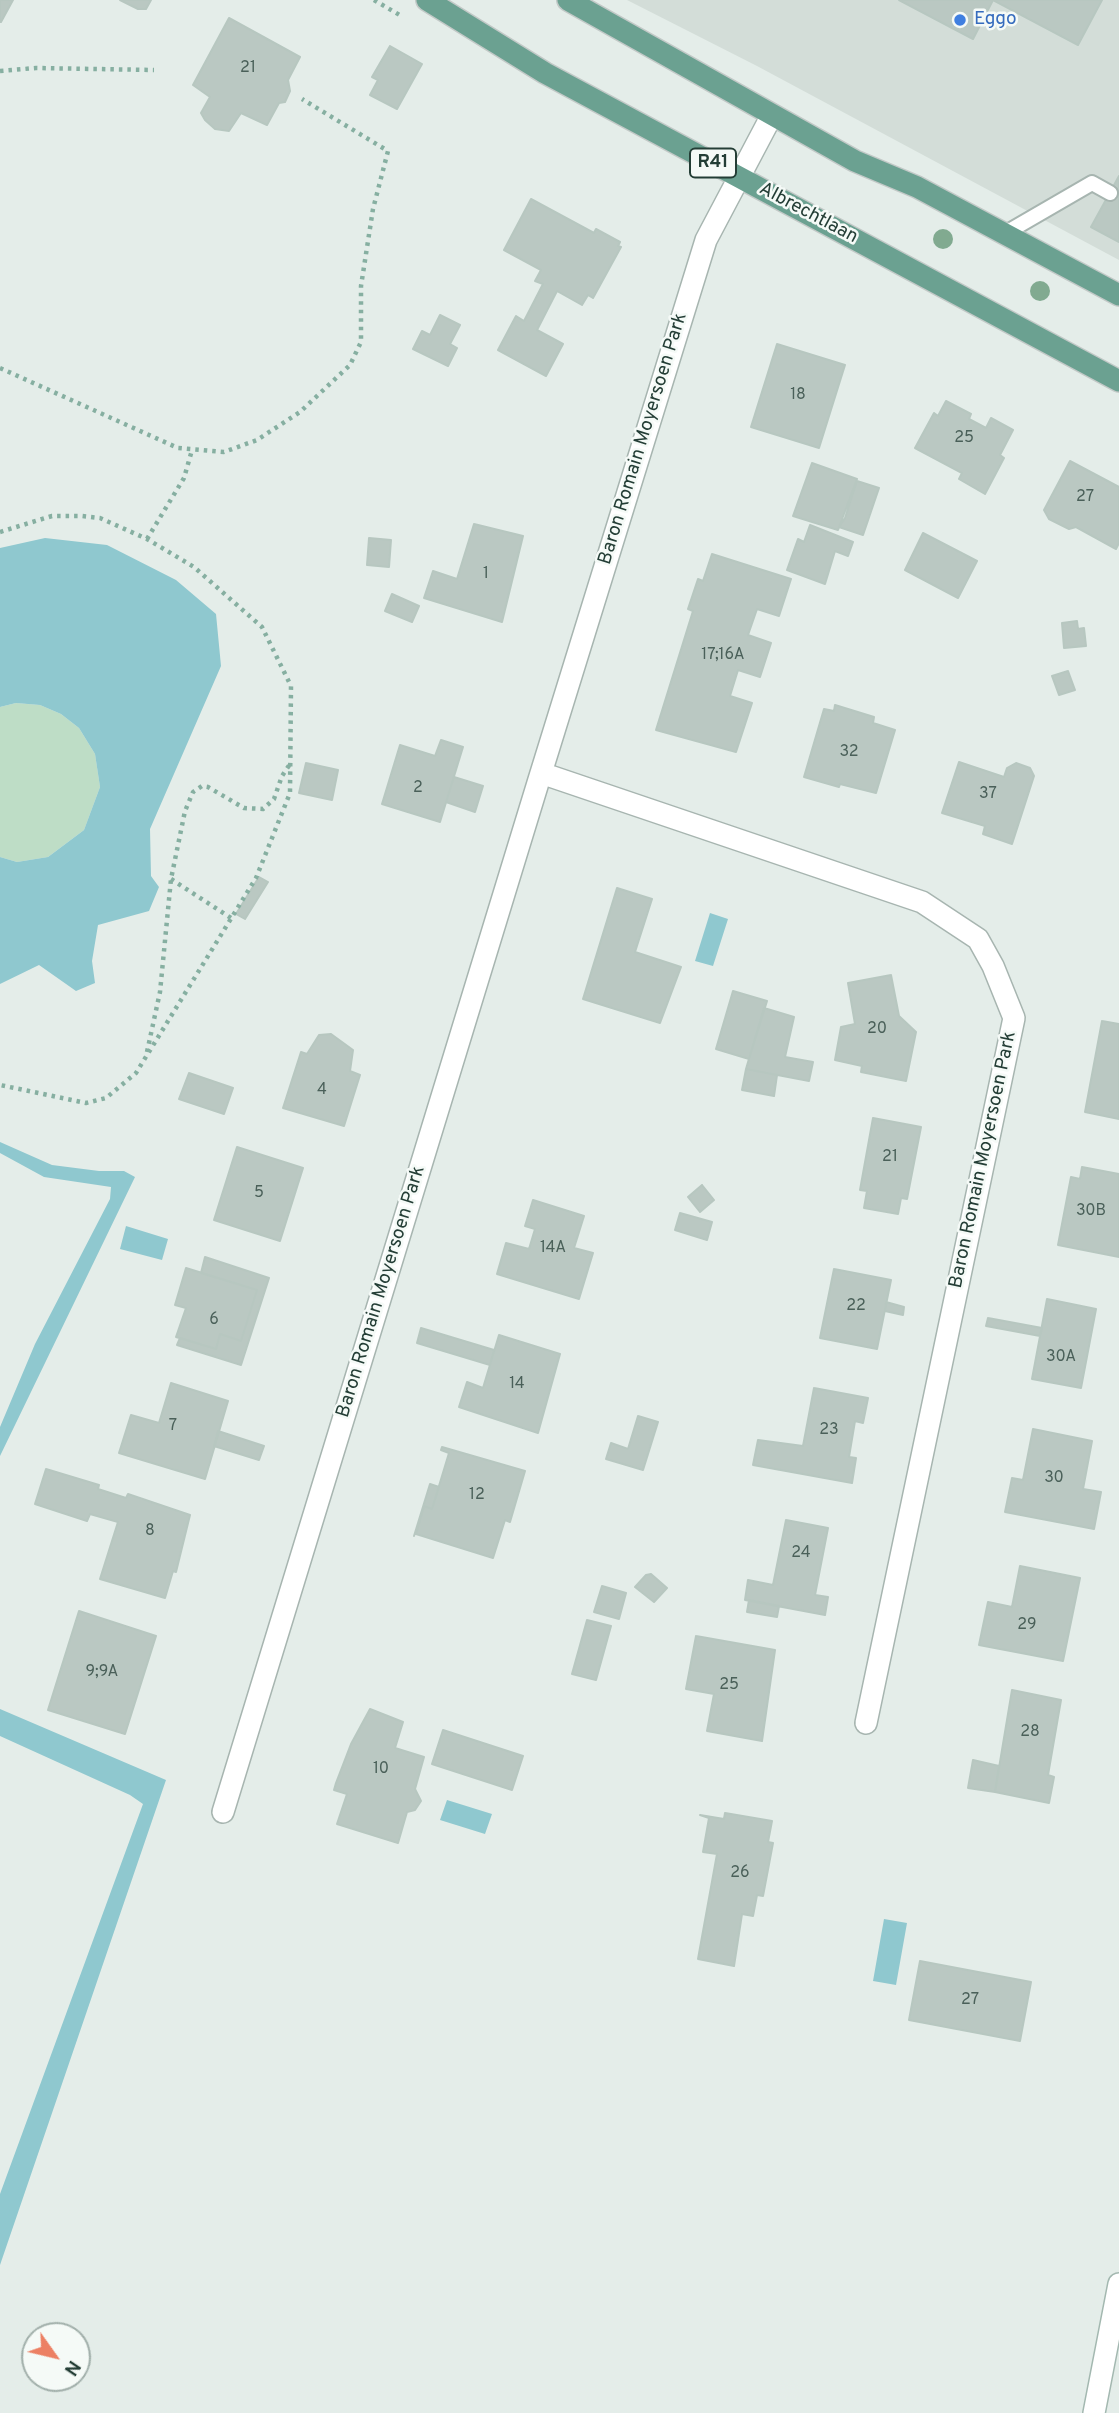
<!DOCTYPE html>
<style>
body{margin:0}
#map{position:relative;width:1119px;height:2413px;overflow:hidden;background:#e4ede9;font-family:Overpass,sans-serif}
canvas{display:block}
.north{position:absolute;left:21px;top:2322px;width:70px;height:70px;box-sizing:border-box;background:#f5faf7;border:2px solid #a1afaa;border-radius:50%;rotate:124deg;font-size:19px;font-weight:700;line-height:28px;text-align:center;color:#243e36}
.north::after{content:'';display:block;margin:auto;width:24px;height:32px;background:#ec8064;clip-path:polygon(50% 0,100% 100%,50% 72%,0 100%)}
</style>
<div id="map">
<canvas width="1119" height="2413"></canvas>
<div class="north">N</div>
</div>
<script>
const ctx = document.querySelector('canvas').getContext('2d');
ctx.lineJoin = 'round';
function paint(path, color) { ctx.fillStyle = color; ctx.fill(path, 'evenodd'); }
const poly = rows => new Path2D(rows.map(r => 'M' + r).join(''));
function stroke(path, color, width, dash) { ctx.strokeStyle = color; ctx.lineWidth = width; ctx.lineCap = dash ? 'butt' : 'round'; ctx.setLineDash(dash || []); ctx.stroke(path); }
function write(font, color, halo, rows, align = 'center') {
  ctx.font = font + ' Overpass,sans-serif'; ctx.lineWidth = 5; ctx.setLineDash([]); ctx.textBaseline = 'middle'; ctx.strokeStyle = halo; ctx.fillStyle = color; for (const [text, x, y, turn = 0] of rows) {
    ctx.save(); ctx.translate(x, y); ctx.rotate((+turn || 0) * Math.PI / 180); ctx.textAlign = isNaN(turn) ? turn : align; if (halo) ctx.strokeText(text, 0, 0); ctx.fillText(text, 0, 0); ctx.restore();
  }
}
paint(poly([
 [627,0,1119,0,1119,260,757,66]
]), '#d3ddd8');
paint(poly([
 [16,703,40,705,61,714,79,728,95,754,100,787,84,830,48,857,17,862,0,857,0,707]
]), '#beddc6');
paint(poly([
 [45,538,107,545,176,580,216,614,221,666,150,829,151,876,159,887,149,911,98,925,92,961,95,983,76,991,39,965,0,984,0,857,17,862,48,857,84,830,100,787,95,754,79,728,61,714,40,705,16,703,0,707,0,548],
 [710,913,728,919,713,966,695,961],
 [0,1142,52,1165,99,1171,124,1171,135,1177,0,1456,0,1427,35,1344,110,1199,111,1187,44,1177,0,1153],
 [126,1226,168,1239,162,1260,120,1249],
 [0,1709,166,1780,0,2265,0,2194,143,1804,130,1795,0,1736],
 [447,1800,492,1814,485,1834,440,1820],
 [884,1919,907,1923,896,1985,873,1981]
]), '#8fc8cf');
const building = poly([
 [0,0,13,0,1,22,0,22,0,0],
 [120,0,151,0,146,9,138,9,120,0],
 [899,0,993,0,973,39,899,0],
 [993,0,1102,0,1078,45,993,0],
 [229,18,300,57,288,80,290,91,285,102,279,103,267,125,241,113,229,131,215,129,205,120,201,113,210,97,193,85,229,18],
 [390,46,422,64,397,109,370,95,378,80,372,77,390,46],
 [1119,176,1119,242,1091,227,1119,176],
 [531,199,594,233,596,229,620,242,618,246,621,247,593,298,588,295,582,305,557,291,537,330,563,344,546,376,498,350,516,316,524,321,543,284,535,281,541,270,504,250,531,199],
 [440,315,460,325,450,344,457,348,448,366,413,349,422,331,430,335,440,315],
 [777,344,845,365,819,448,751,427,777,344],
 [946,401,971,414,969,419,986,428,991,418,1013,430,1000,455,1004,458,985,494,959,479,962,473,915,448,934,413,938,416,946,401],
 [1070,461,1119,487,1119,543,1116,549,1076,527,1069,529,1049,519,1044,510,1070,461],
 [812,463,857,479,838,530,793,516,812,463],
 [857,481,879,488,863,535,839,527,845,518,857,481],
 [474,524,523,536,502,622,424,598,433,571,457,579,474,524],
 [810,525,853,542,848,556,835,551,825,584,787,570,798,539,804,542,810,525],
 [923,533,977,561,958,598,905,570,923,533],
 [369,538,391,540,389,567,367,565,369,538],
 [712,554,791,579,779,616,757,609,748,635,771,643,760,677,738,670,730,696,752,703,736,752,656,730,693,611,688,609,698,579,703,581,712,554],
 [392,594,419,606,412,622,385,611,392,594],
 [1077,621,1078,629,1084,628,1086,646,1064,648,1062,623,1077,621],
 [1068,671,1075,690,1059,695,1052,676,1068,671],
 [835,705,874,717,873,723,895,730,876,793,840,784,839,787,804,777,824,709,834,711,835,705],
 [441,740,463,747,440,822,382,804,400,745,435,756,441,740],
 [959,762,1004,777,1007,768,1016,763,1030,768,1034,776,1012,844,983,834,985,826,942,813,959,762],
 [306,763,338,770,332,800,299,793,306,763],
 [454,777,483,786,475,812,446,802,454,777],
 [259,877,268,882,245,919,236,914,259,877],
 [617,888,652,899,635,952,681,967,660,1023,583,999,617,888],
 [891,975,899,1016,916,1032,906,1081,861,1072,862,1066,835,1060,841,1027,855,1024,848,983,891,975],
 [733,991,767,1001,749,1059,716,1049,733,991],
 [764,1008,794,1017,785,1057,813,1062,809,1081,746,1069,764,1008],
 [1102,1021,1119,1024,1119,1119,1085,1112,1102,1021],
 [331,1034,353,1050,350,1071,360,1075,344,1126,283,1108,301,1052,307,1054,319,1035,331,1034],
 [746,1069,777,1075,774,1096,742,1090,746,1069],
 [189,1073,233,1088,224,1114,179,1099,189,1073],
 [873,1118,921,1127,907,1199,901,1198,898,1214,864,1208,867,1191,860,1190,873,1118],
 [237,1147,303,1168,280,1241,214,1220,237,1147],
 [1082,1167,1119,1174,1119,1257,1058,1245,1071,1177,1080,1179,1082,1167],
 [702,1185,714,1200,700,1212,688,1197,702,1185],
 [533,1200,584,1216,574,1248,593,1253,579,1299,497,1274,506,1243,529,1249,535,1229,525,1226,533,1200],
 [680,1213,712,1222,707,1240,675,1230,680,1213],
 [205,1257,269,1278,241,1365,177,1345,180,1338,216,1349,220,1334,241,1341,257,1290,201,1273,205,1257],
 [186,1268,257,1290,241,1341,220,1334,216,1349,176,1337,186,1308,175,1305,186,1268],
 [834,1269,891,1280,877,1349,820,1338,834,1269],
 [1047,1299,1096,1309,1081,1388,1032,1379,1047,1299],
 [886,1302,904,1307,903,1315,885,1311,886,1302],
 [988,1318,1042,1328,1040,1336,986,1326,988,1318],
 [421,1328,494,1350,490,1365,417,1343,421,1328],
 [499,1335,560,1354,538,1433,459,1407,467,1382,483,1388,499,1335],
 [171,1383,228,1401,205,1479,119,1453,131,1415,159,1423,171,1383],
 [814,1388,868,1398,863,1423,855,1421,849,1457,856,1458,852,1483,753,1465,758,1440,803,1446,814,1388],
 [638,1416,658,1422,643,1470,606,1459,611,1443,628,1449,638,1416],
 [1033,1429,1092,1441,1083,1489,1101,1492,1094,1529,1005,1512,1012,1478,1023,1480,1033,1429],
 [218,1431,264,1446,259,1460,214,1446,218,1431],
 [442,1447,525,1471,510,1522,505,1520,493,1558,416,1534,424,1506,432,1509,449,1453,441,1450,442,1447],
 [46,1469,99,1485,98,1489,126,1498,128,1494,190,1515,176,1572,173,1571,165,1598,100,1579,118,1522,90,1514,87,1521,35,1504,46,1469],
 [430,1484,439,1487,432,1509,424,1506,414,1536,430,1484],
 [786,1520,828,1528,815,1595,828,1597,825,1615,745,1600,748,1580,773,1585,786,1520],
 [1020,1566,1080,1578,1063,1661,979,1645,988,1602,1012,1607,1020,1566],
 [651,1574,667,1588,654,1602,635,1587,646,1575,651,1574],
 [602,1586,626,1593,619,1619,594,1612,602,1586],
 [749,1600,779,1606,777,1617,747,1612,749,1600],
 [79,1611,156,1636,125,1734,48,1710,79,1611],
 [587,1620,611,1626,596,1680,572,1674,587,1620],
 [696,1636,775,1650,762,1741,707,1731,714,1694,686,1689,696,1636],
 [1012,1690,1061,1700,1048,1775,1054,1777,1049,1803,995,1792,1012,1690],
 [370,1709,403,1722,395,1748,424,1757,415,1789,421,1801,415,1810,407,1812,398,1843,337,1824,347,1794,334,1790,336,1783,351,1744,370,1709],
 [443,1730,523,1756,512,1790,432,1764,443,1730],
 [973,1760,999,1766,995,1792,968,1788,973,1760],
 [725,1813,772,1821,768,1842,773,1843,763,1896,757,1895,753,1916,742,1914,734,1966,698,1959,717,1854,703,1852,709,1818,700,1815,724,1819,725,1813],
 [920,1961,1031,1982,1020,2041,909,2020,920,1961]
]);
paint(building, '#bac8c2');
stroke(building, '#b7c7c0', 2);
const lane = poly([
 [1004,234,1092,183,1110,193]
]);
const street = poly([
 [772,115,706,240,541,773,922,902,978,939,993,966,1014,1018,866,1723],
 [223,1812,541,773]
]);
const secondary = poly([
 [1094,2413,1119,2284]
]);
const primary = poly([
 [427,0,545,73,1119,381],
 [568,0,855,161,917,187,1119,295]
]);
stroke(lane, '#a7b5b0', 18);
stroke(street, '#a7b5b0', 24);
stroke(secondary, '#a3b8b0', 24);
stroke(primary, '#c2c9c7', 24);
stroke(poly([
 [374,0,403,17],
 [0,71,36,68,154,70],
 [0,368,178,448,224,452,257,440,300,412,350,365,361,342,361,286,373,209,388,151,302,99],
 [0,532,52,516,82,516,100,518,147,539,194,567,262,627,291,686,290,793,256,878,136,1073,106,1098,86,1103,0,1085],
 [147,539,184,478,192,450],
 [171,879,231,918],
 [147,1052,160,992,171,879,185,811,193,792,202,786,208,787,244,808,263,809,274,799,282,776,290,764]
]), '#86afa1', 4.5, [3.5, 5]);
stroke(lane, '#fff', 14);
stroke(street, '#fff', 21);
stroke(secondary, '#fff', 21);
stroke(primary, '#6ba191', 21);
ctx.fillStyle = '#81aa90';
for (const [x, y] of [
 [943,239],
 [1040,291]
]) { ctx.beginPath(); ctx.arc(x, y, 10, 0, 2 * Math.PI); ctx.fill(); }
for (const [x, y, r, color] of [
 [960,20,7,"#3f7fe0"]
]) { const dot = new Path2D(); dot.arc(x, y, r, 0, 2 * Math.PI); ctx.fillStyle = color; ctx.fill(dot); stroke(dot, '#f5faf7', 2.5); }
write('16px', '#4a6059', null, [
 ["21",248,69],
 ["18",798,396],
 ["25",964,439],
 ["27",1085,498],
 ["1",486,575],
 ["17;16A",723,656],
 ["32",849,753],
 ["2",418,789],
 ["37",988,795],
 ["20",877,1030],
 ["4",322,1091],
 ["21",890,1158],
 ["5",259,1194],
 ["30B",1091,1212],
 ["14A",553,1249],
 ["22",856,1307],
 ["6",214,1321],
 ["30A",1061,1358],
 ["14",517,1385],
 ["7",173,1427],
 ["23",829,1431],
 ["30",1054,1479],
 ["12",477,1496],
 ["8",150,1532],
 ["24",801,1554],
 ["29",1027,1626],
 ["9;9A",102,1673],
 ["25",729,1686],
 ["28",1030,1733],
 ["10",381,1770],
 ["26",740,1874],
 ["27",970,2001]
]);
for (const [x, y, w] of [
 [713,163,46]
]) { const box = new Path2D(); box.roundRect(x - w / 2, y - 14.5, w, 29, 5); ctx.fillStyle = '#f5faf7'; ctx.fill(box); stroke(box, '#243e36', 2); }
write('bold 18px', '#243e36', null, [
 ["R41",713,163]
]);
write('19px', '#366cbe', '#f5faf7', [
 ["Eggo",974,20]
], 'left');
write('19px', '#243e36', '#f5faf7', [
 ["Albrechtlaan",808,214,28],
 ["Baron Romain Moyersoen Park",644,439,-73],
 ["Baron Romain Moyersoen Park",984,1160,-78],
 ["Baron Romain Moyersoen Park",382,1292,-73]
]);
</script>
